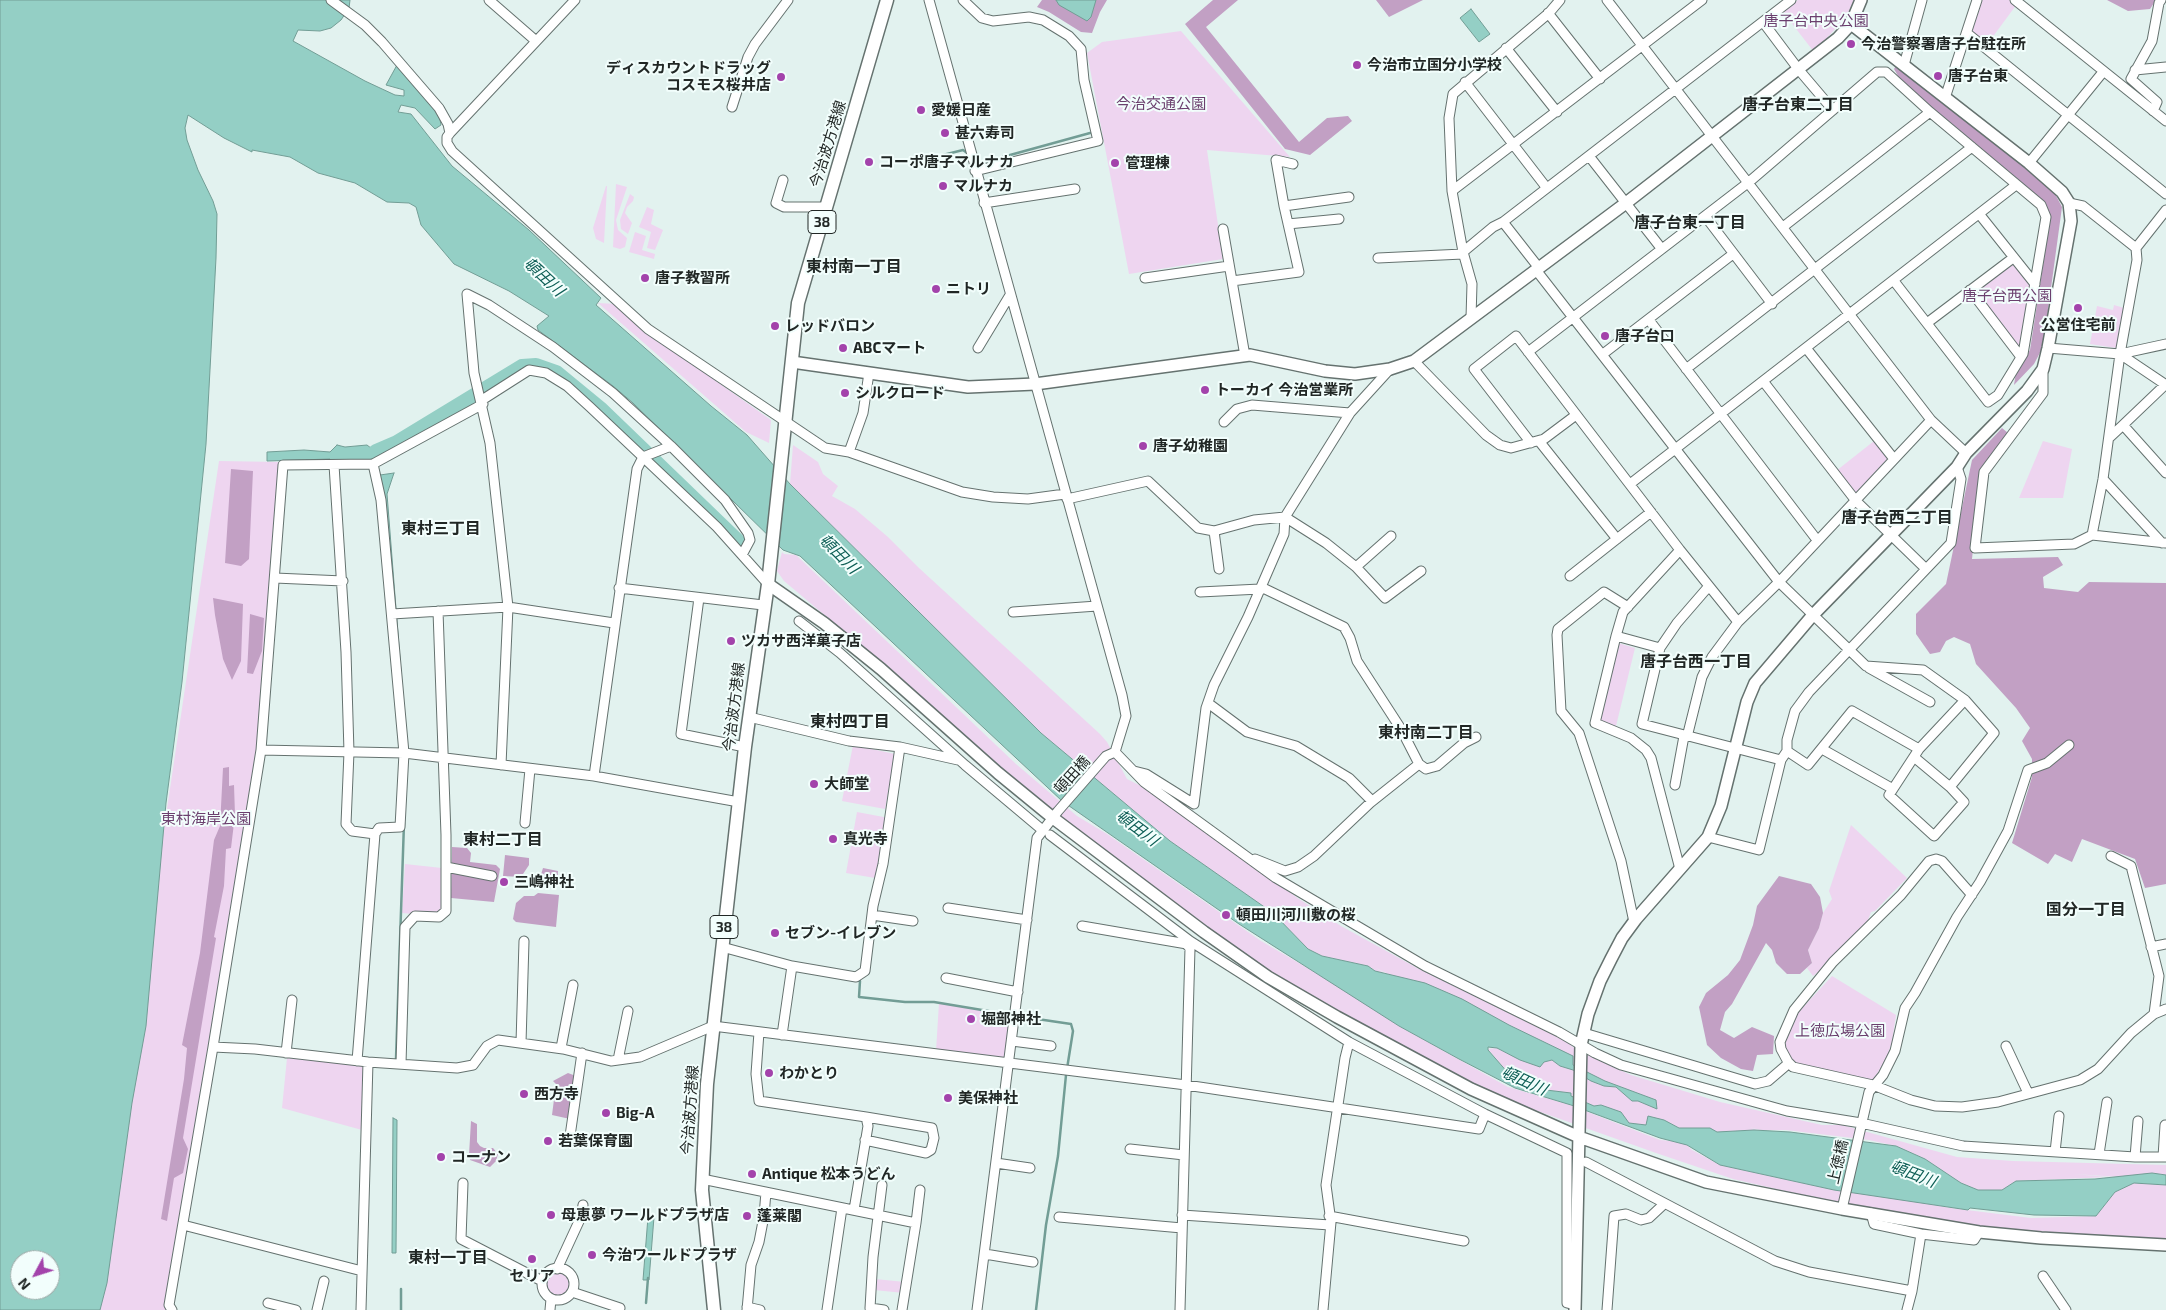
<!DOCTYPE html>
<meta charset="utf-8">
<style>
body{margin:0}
#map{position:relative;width:2166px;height:1310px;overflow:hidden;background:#e2f2ef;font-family:"Exo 2",sans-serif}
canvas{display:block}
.north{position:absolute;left:10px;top:1250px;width:50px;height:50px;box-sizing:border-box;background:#f2fefc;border:1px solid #9ea8a6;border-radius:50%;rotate:230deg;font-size:14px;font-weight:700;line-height:20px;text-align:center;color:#212725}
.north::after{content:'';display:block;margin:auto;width:18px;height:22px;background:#a343ab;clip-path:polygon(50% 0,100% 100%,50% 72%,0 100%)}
</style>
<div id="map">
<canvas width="2166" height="1310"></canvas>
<div class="north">N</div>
</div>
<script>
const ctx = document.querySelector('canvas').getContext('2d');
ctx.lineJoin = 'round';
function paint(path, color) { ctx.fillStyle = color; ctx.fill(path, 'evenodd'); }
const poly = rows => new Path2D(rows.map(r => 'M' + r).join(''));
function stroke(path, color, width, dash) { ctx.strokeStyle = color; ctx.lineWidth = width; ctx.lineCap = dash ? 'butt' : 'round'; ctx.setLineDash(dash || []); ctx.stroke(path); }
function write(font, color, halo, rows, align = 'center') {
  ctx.font = font + ' "Exo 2","Noto Sans JP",sans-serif'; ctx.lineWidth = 4; ctx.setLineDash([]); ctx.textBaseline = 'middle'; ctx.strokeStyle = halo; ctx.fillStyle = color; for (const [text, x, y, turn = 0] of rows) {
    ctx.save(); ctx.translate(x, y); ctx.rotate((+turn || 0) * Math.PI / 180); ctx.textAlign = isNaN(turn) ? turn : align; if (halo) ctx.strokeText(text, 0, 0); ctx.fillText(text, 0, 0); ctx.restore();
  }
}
paint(poly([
 [1798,0,1854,0,1847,16,1814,52,1783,12],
 [1980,0,2013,0,2017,4,1986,46,1972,32],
 [1181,31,1290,157,1207,150,1223,259,1129,274,1087,53,1102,42],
 [616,184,627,187,616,220,618,230,627,238,625,247,620,249,613,247],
 [606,186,607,186,604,243,596,239,593,228],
 [630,194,634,197,633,201,627,207,625,213,632,223,628,234,621,229,620,220],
 [647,207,654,210,651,224,663,230,655,250,647,248,651,232,639,227],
 [635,232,646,236,642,250,655,254,654,259,629,252],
 [2009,264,2015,265,2032,287,2020,350,1976,292],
 [598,303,616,304,661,342,771,420,769,443,746,432],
 [2114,305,2124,308,2119,345,2116,348,2090,344,2097,306,2113,310],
 [1874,441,1889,461,1856,496,1836,471],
 [2043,441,2072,449,2063,498,2019,498],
 [793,445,818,462,823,474,838,486,832,496,855,509,888,537,919,568,1100,734,1107,742,1127,779,1147,789,1299,899,1341,926,1419,969,1560,1037,1573,1047,1600,1061,1631,1075,1720,1102,1822,1125,1842,1125,1957,1157,2013,1161,2166,1165,2166,1180,2073,1174,2109,1177,2016,1181,2002,1190,1978,1190,1961,1183,1925,1159,1896,1146,1869,1140,1786,1130,1760,1130,1749,1127,1758,1130,1717,1132,1679,1128,1664,1120,1648,1117,1647,1126,1629,1123,1601,1105,1594,1106,1571,1095,1570,1093,1546,1090,1522,1081,1509,1074,1488,1049,1497,1048,1520,1060,1544,1062,1552,1060,1560,1066,1573,1070,1591,1081,1604,1086,1616,1087,1632,1101,1638,1101,1656,1108,1655,1100,1605,1081,1376,968,1386,974,1375,971,1368,966,1322,956,1308,949,1273,913,1170,841,1041,733,790,484],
 [219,461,279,462,258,747,166,1310,92,1310],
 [782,552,784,554,796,555,1016,764,1077,816,1107,834,1261,941,1359,998,1399,1026,1508,1087,1567,1104,1660,1140,1684,1142,1692,1150,1720,1165,1834,1190,1892,1197,1951,1208,2031,1218,2096,1216,2115,1192,2134,1183,2166,1185,2166,1240,1995,1228,1896,1214,1802,1195,1733,1179,1656,1153,1518,1104,1455,1075,1366,1028,1256,963,1147,884,1029,795,859,644,784,581,777,571],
 [1618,643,1635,648,1616,726,1600,720],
 [853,745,895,754,885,809,842,801],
 [857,812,889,818,882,858,877,867,875,878,846,873],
 [1851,825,1907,878,1875,911,1871,912,1867,923,1823,968,1813,976,1807,968,1812,963,1808,950,1819,928,1823,913,1832,899,1829,891],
 [405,864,442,868,442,911,437,916,402,913],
 [1832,976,1896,1015,1892,1042,1887,1057,1874,1079,1866,1080,1797,1065,1787,1056,1782,1043,1794,1017],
 [939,1003,1013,1015,1007,1060,936,1051],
 [287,1058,364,1065,362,1130,282,1108],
 '542 1285a16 16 0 1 1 32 0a16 16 0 1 1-32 0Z',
 [875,1279,905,1282,904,1293,874,1290]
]), '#eed5f0');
paint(poly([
 [1042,0,1107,0,1100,12,1092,33,1081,32,1049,12,1037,7],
 [1213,0,1238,0,1206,27,1299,142,1327,118,1348,116,1352,121,1310,155,1285,149,1185,24],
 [1376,0,1423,0,1389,17],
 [2107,0,2156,0,2150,9,2128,11],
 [1897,64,2053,190,2062,207,2043,347,2034,364,2014,385,2016,372,2030,350,2050,220,2045,203,1904,86,1894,69],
 [2002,428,2008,433,1981,472,1972,559,2058,557,2063,565,2043,577,2044,588,2078,592,2089,582,2166,583,2166,884,2145,888,2135,859,2082,839,2072,862,2055,854,2048,864,2012,843,2032,777,2032,759,2022,741,2030,728,2016,708,1976,664,1970,644,1954,637,1946,641,1940,652,1930,654,1916,634,1916,614,1946,584,1972,460],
 [231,469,253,471,249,559,241,566,225,563],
 [213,598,243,604,241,661,232,680,223,659,215,615],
 [250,614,264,618,262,651,253,674,247,673],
 [229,767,229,786,234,785,235,815,231,848,226,849,224,886,214,937,216,938,183,1138,188,1149,183,1173,174,1178,167,1221,161,1219,184,1079,187,1048,182,1045,200,953,214,840,220,826,223,768],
 [452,847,467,848,471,853,470,862,496,865,500,869,494,902,451,898],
 [505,855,529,858,529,865,521,877,503,876],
 [543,868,558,871,557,887,539,881],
 [1779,876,1811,884,1820,897,1823,913,1819,928,1808,950,1812,963,1800,974,1787,974,1776,963,1772,950,1766,943,1732,1004,1725,1012,1720,1030,1734,1038,1752,1027,1774,1036,1773,1054,1757,1055,1753,1071,1741,1069,1721,1058,1707,1045,1699,1007,1706,993,1728,975,1740,960,1753,925,1757,906],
 [538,893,559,895,556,927,516,922,513,919,516,903,524,896,534,896],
 [568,1073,576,1076,570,1119,552,1115,556,1084,553,1081],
 [471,1121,477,1124,477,1142,480,1146,484,1148,493,1148,498,1154,496,1161,490,1167,470,1160,469,1155]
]), '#c2a0c4');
const water = poly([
 [0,0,350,0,349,8,341,20,331,28,320,31,298,30,293,41,365,81,395,95,404,96,404,90,386,85,397,65,439,114,441,125,435,129,415,108,401,105,398,112,411,114,452,166,529,230,601,298,596,305,711,406,747,435,790,484,1041,733,1170,841,1273,913,1308,949,1322,956,1368,966,1375,971,1425,983,1462,999,1509,1025,1573,1056,1573,1065,1605,1081,1656,1100,1657,1109,1638,1101,1632,1101,1616,1087,1604,1086,1591,1081,1573,1070,1560,1066,1552,1060,1544,1062,1540,1067,1520,1060,1497,1048,1488,1047,1488,1050,1509,1074,1522,1081,1546,1090,1571,1093,1571,1096,1594,1106,1601,1105,1621,1112,1629,1123,1646,1125,1648,1116,1664,1120,1679,1128,1710,1128,1717,1132,1754,1130,1790,1132,1896,1146,1925,1159,1961,1183,1978,1190,2002,1190,2016,1181,2095,1179,2152,1173,2166,1175,2166,1185,2134,1183,2115,1192,2096,1216,2034,1215,1970,1208,1968,1210,1834,1190,1720,1165,1687,1145,1660,1138,1571,1105,1515,1088,1459,1059,1399,1026,1239,924,1062,801,800,556,783,550,633,403,613,386,538,330,537,326,549,316,509,291,454,264,421,225,416,207,409,203,387,202,355,183,318,173,290,157,252,150,252,152,224,138,188,115,185,128,187,140,198,170,213,201,217,214,216,258,206,444,182,682,166,803,146,1026,132,1103,107,1283,100,1310,0,1310,0,0],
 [20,1260,50,1260,50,1290,20,1290,20,1260],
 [1056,0,1096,0,1091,17,1087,21,1059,5,1056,0],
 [1471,9,1490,34,1479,42,1460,18,1471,9],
 [337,445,345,447,367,445,376,452,369,462,331,462,330,459,267,461,267,452,304,450,330,452,337,445],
 [394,473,387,494,405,723,380,475,394,473],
 [393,1118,397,1120,396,1253,392,1253,393,1118],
 [648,1217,654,1217,649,1280,643,1280,648,1217]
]);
paint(water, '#94cfc5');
stroke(water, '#729d95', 1);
stroke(poly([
 [943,155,963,150,970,155],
 [976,159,981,163,1090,133],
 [856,980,860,981,859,997,905,1002,934,1002,1012,1015],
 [1017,1016,1071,1024,1073,1031,1066,1075,1058,1156,1046,1225,1036,1310],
 [396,1059,404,823],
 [646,1303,648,1278],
 [401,1310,401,1289]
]), '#729d95', 2.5);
stroke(poly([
 [376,452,397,443,522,367,536,366,556,373,601,410,737,541]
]), '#94cfc5', 16);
const street = poly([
 [331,0,365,25,382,42,439,108,448,124,450,133],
 [489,0,536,41],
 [575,0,450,133,447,137,447,143,452,151,648,329,825,448,849,452,962,492,993,497,1028,499,1065,494],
 [929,0,1122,695,1126,716,1115,752,1106,756,1058,811,1037,838,977,1310],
 [963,0,982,18,993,21,1029,17,1043,20,1069,36,1081,49,1084,80,1098,141,975,171],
 [1607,0,1931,420,1966,453],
 [2015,0,2166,121],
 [1548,13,1600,79],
 [1763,22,1799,70,1833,110],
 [1968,34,2166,194],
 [1506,48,1557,112],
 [1904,65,1922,0],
 [2135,70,2166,67],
 [1465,82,1546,187],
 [1945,98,1977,0],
 [732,107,748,57,755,44,788,0],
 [2153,111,2157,102,2131,79,2152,41,2159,3,2161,0],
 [1589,156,1661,248],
 [2029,163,2103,72],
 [783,180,776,203,784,207,826,207],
 [1452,191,1702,0],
 [984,203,1075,189],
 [2069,203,2083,206,2136,248],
 [1284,206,1276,160,1293,164],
 [1980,215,2035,284],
 [1705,216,1772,304],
 [1503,222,1539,268],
 [1288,224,1339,219],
 [1783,227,1930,112],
 [1223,229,1245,356],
 [1463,252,1493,227,1503,222,1791,0],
 [1378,258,1463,254],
 [1536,270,1779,582,1866,666,1923,670,1965,700,1994,733,1950,787,1964,802,1934,836,1889,795,1919,749,1965,700],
 [1145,278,1229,266],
 [1232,281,1299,272,1284,206,1349,197],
 [1970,290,2021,357],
 [1471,318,1472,284,1463,252,1452,191,1449,118,1453,94,1549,13,1560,0],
 [1649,320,1817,540],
 [1927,323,2013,258],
 [978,348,1010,295],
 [1806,348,1894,459],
 [2048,348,2120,354,2166,344],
 [1528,352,1749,182,1877,72,1886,72,1930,112,2041,205,2046,217,2023,354,1998,395,1988,402,1894,281],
 [1603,354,1733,254],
 [2120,354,2166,385],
 [1414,361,1486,435,1500,445,1511,448,1544,439,1576,415],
 [1686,369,1972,147],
 [2043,369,2043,393,1984,472,1975,548,2074,544,2092,535,2166,543],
 [1763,381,1856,501,1925,568],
 [482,400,529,370,546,373,567,386,590,407,717,527,768,584],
 [1224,422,1237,409,1252,405,1350,413],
 [2123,425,2166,384],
 [2109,438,2123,425,2166,473],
 [1539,441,1617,539],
 [1531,443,1474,369,1516,336,1680,550,1738,622],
 [849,452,863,413,869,373],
 [334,465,346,652,349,752,346,824,352,831,375,834],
 [2103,479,2162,543],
 [1630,484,2016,185],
 [1067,499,1148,481,1198,528,1214,531,1254,520,1285,517,1326,543,1356,567,1385,598,1421,571],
 [1214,531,1219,569],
 [2092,535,2103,479,2120,354,2137,260,2136,248,2166,210],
 [1680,550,1623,612,1616,636,1595,723,1631,738,1646,750,1651,758,1680,869],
 [1356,567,1391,536],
 [1570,576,1651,512],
 [275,578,343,581],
 [1709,586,1677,623,1660,648,1642,724,1781,760],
 [619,588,763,605],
 [1200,592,1260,589],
 [699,598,681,734,745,747],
 [1628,607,1604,592,1558,629,1557,635,1561,711,1579,733,1621,861,1634,922],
 [1013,612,1097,606],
 [392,614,508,607,614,623],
 [799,621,840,653,965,765,1040,828],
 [1616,636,1660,648],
 [1869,668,1930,702],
 [1208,703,1247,732,1296,746,1349,778,1372,801],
 [749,717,849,741,900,747,958,760],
 [1687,737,1702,677,1712,657,1738,622,1779,582,1931,420],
 [1822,749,1893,789],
 [261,750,404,753,594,776,739,802],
 [1787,751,1808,765,1852,711,1919,749],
 [1115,752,1144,782,1276,878,1425,966,1559,1032,1595,1053,1621,1065,1787,1111,1861,1123,1963,1146,2135,1157,2166,1157],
 [1914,757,1950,787],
 [1419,764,1426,769,1437,766,1464,743,1476,737],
 [501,765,508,607,490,443,474,373,467,294,489,305,553,347,613,393,671,446,725,500,748,533,750,540,742,555],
 [1134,771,1146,774,1194,804,1206,708,1214,685,1248,617,1284,534,1285,517,1350,413,1390,369],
 [594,776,637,469,643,457,671,446],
 [1675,785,1684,736],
 [525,823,530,769],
 [1050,835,1190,941,1349,1042,1485,1114,1567,1153,1567,1303,1575,1305],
 [1708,837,1759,850,1781,760,1787,751,1787,740,1795,711,1809,692,1951,543,1961,479,1957,467],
 [2111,856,2131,866,2159,976,2154,1014],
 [1255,859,1285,871,1298,867,1314,856,1370,803,1419,764,1401,729,1357,661,1350,638,1344,627,1261,587],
 [446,867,492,876],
 [1972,895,1942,861,1936,859,1929,861,1901,895,1833,962,1794,1010,1780,1042,1781,1049,1788,1062,1793,1067,1873,1085,1911,1100,1935,1106,1962,1107,1998,1102,2080,1080,2098,1069,2131,1033,2154,1014,2166,1009],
 [948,908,1027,920],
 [872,915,913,921],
 [1082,926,1187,944],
 [722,947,792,966,782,1035],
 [2151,947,2166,944],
 [792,966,856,977,865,971,873,906,883,864,900,747],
 [946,978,1018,992],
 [759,1032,756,1074,759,1101,866,1117,868,1126,854,1210],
 [1584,1033,1755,1084,1768,1081,1789,1063],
 [1012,1041,1051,1046],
 [521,1043,524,941],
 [2006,1046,2028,1093],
 [213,1047,255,1049,368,1062,457,1068,473,1065,487,1046,498,1040,563,1049,611,1061,640,1057,713,1026,1186,1085,1479,1129,1485,1114],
 [561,1048,573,985],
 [286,1053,292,1000],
 [618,1060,628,1011],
 [357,1061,375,834,379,828,400,827,404,753,381,500,373,464],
 [401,1064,405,927,415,916,439,917,446,911,446,835,438,611],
 [865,1140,926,1153,931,1150,934,1138,932,1128,866,1117],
 [569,1143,582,1053],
 [1130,1149,1184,1155],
 [2055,1152,2059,1116],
 [2099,1154,2107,1102],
 [2135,1157,2138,1121],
 [2163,1157,2165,1125],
 [1586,1162,1775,1261,1809,1272,1912,1291],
 [996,1163,1030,1168],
 [702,1179,916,1223,902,1310],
 [463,1183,461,1239,542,1281],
 [882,1185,873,1257,870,1308,884,1310],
 [1842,1209,1869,1092,1883,1075,1895,1051,1905,1008,1915,993,1957,917,1980,882,2008,831,2028,770,2047,763,2069,745],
 [1871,1213,1874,1224,1921,1234],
 [1182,1215,1330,1225],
 [1329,1216,1464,1241],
 [1059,1217,1182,1228],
 [916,1223,920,1190],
 [183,1225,362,1271],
 [985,1254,1033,1262],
 '542 1284a16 16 0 1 1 32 0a16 16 0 1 1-32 0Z',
 [557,1269,581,1217,583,1205],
 [2043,1276,2066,1310],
 [572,1292,620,1308],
 [268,1303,296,1310],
 [747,1307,760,1310],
 [172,1310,169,1305,213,1047,261,750,283,465,373,464,483,404],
 [317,1310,324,1281],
 [361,1310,368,1062],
 [550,1310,551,1299],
 [747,1310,751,1265,759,1242,764,1216,766,1192],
 [827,1310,842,1208],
 [1180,1310,1190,948,1183,941],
 [1323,1310,1331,1222,1326,1185,1345,1058,1349,1042],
 [1607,1310,1614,1216,1626,1214,1641,1220,1649,1218,1664,1204],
 [1907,1310,1912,1291,1921,1234,1974,1240,1979,1232]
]);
const secondary = poly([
 [792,362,968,387,1035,384,1250,355,1325,371,1355,374,1390,369,1414,361,1626,203,1838,38,1851,24,1861,0],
 [768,584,824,623,881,669,998,773,1053,818,1204,932,1268,977,1337,1017,1471,1089,1579,1137,1706,1182,1842,1209,1979,1232,2041,1238,2166,1245],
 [1575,1310,1581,1045,1588,1014,1600,981,1611,959,1622,938,1636,919,1708,837,1721,806,1747,702,1755,683,1812,616,1957,467,1966,453,2027,391,2043,369,2048,348,2071,221,2069,203,2062,192,2029,163,1851,24]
]);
const primary = poly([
 [714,1310,702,1190,707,1084,745,747,768,584,798,303,887,0]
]);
stroke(street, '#65726f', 11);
stroke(secondary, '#65726f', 14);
stroke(primary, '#65726f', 15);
stroke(street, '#fff', 9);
stroke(secondary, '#fff', 11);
stroke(primary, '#fff', 12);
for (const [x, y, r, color] of [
 [1851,44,5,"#a343ab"],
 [1357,65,5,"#a343ab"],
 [1938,76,5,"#a343ab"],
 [781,77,5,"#a343ab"],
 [921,110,5,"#a343ab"],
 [945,133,5,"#a343ab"],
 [869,162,5,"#a343ab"],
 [1115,163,5,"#a343ab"],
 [943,186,5,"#a343ab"],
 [645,278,5,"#a343ab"],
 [936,289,5,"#a343ab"],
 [2078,308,5,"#a343ab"],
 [775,326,5,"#a343ab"],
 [1605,336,5,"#a343ab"],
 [843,348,5,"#a343ab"],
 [1205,390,5,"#a343ab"],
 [845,393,5,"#a343ab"],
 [1143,446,5,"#a343ab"],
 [731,641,5,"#a343ab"],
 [814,784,5,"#a343ab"],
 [833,839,5,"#a343ab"],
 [504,882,5,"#a343ab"],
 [1226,915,5,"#a343ab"],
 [775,933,5,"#a343ab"],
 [971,1019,5,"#a343ab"],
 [769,1073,5,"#a343ab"],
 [524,1094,5,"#a343ab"],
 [948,1098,5,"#a343ab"],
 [606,1113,5,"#a343ab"],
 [548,1141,5,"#a343ab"],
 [441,1157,5,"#a343ab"],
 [752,1174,5,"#a343ab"],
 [551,1215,5,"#a343ab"],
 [747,1216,5,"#a343ab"],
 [592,1255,5,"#a343ab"],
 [532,1259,5,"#a343ab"]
]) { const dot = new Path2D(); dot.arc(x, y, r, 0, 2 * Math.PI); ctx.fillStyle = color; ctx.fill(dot); stroke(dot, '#f2fefc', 2); }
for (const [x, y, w] of [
 [822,222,28],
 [724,927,28]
]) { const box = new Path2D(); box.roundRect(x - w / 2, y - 11.5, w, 23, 4); ctx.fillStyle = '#f2fefc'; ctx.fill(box); stroke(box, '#212725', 1); }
write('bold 14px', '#212725', null, [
 ["38",822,222],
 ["38",724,927]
]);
write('15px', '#6b3f6e', '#f2fefc', [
 ["唐子台中央公園",1816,21],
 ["今治交通公園",1161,104],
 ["唐子台西公園",2007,296],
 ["東村海岸公園",206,819],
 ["上徳広場公園",1840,1031]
]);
write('bold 15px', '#212725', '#f2fefc', [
 ["今治警察署唐子台駐在所",1861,44],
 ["今治市立国分小学校",1367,65],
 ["ディスカウントドラッグ",771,68,"right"],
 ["コスモス桜井店",771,85,"right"],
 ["唐子台東",1948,76],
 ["愛媛日産",931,110],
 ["甚六寿司",955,133],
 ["コーポ唐子マルナカ",879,162],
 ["管理棟",1125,163],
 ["マルナカ",953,186],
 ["唐子教習所",655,278],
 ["ニトリ",946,289],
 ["公営住宅前",2078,325,"center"],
 ["レッドバロン",785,326],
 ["唐子台口",1615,336],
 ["ABCマート",853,348],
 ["トーカイ 今治営業所",1215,390],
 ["シルクロード",855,393],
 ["唐子幼稚園",1153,446],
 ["ツカサ西洋菓子店",741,641],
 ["大師堂",824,784],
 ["真光寺",843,839],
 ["三嶋神社",514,882],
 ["頓田川河川敷の桜",1236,915],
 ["セブン-イレブン",785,933],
 ["堀部神社",981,1019],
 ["わかとり",779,1073],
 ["西方寺",534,1094],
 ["美保神社",958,1098],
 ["Big-A",616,1113],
 ["若葉保育園",558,1141],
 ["コーナン",451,1157],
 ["Antique 松本うどん",762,1174],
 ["母恵夢 ワールドプラザ店",561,1215],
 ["蓬莱閣",757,1216],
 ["今治ワールドプラザ",602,1255],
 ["セリア",532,1276,"center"]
], 'left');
write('15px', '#212725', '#f2fefc', [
 ["今治波方港線",828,144,-73],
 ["今治波方港線",734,707,-83],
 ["頓田橋",1072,775,-48],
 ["今治波方港線",690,1110,-86],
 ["上徳橋",1838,1162,-77]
]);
write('bold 16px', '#212725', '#f2fefc', [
 ["唐子台東二丁目",1798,105],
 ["唐子台東一丁目",1690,223],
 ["東村南一丁目",854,267],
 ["唐子台西二丁目",1897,518],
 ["東村三丁目",441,529],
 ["唐子台西一丁目",1696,662],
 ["東村四丁目",850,722],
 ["東村南二丁目",1426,733],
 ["東村二丁目",503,840],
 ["国分一丁目",2086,910],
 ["東村一丁目",448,1258]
]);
write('italic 16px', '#0d5e55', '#f2fefc', [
 ["頓田川",544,277,43],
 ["頓田川",839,554,45],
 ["頓田川",1137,828,37],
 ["頓田川",1524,1081,24],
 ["頓田川",1913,1174,21]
]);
</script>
